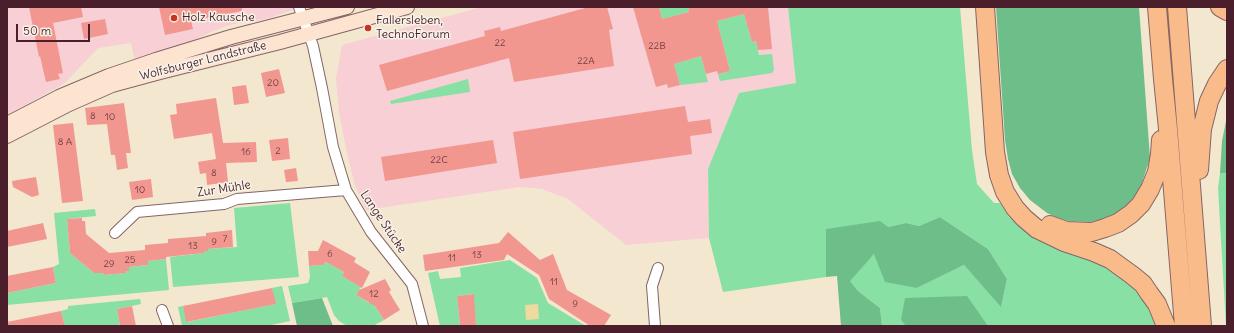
<!DOCTYPE html>
<meta charset="utf-8">
<style>
body{margin:0}
#map{position:relative;width:1234px;height:333px;overflow:hidden;background:#f3e7d0;font-family:Delius,sans-serif}
canvas{display:block}
.frame{position:absolute;inset:0;border:8px solid #4a1f2b;pointer-events:none}
.scale{position:absolute;left:16px;top:24px;width:74px;height:18px;box-sizing:border-box;border:2px solid #4a1f2b;border-top:0;padding-left:5px;font-size:12px;line-height:14px;white-space:nowrap;color:#4a1f2b;-webkit-text-stroke:3px #f7f3e8;paint-order:stroke}
</style>
<div id="map">
<canvas width="1234" height="333"></canvas>
<div class="frame"></div>
<div class="scale">50 m</div>
</div>
<script>
const ctx = document.querySelector('canvas').getContext('2d');
ctx.lineJoin = 'round';
function paint(path, color) { ctx.fillStyle = color; ctx.fill(path, 'evenodd'); }
const poly = rows => new Path2D(rows.map(r => 'M' + r).join(''));
function stroke(path, color, width, dash) { ctx.strokeStyle = color; ctx.lineWidth = width; ctx.lineCap = dash ? 'butt' : 'round'; ctx.setLineDash(dash || []); ctx.stroke(path); }
function write(font, color, halo, rows, align = 'center') {
  ctx.font = font + ' Delius,sans-serif'; ctx.lineWidth = 3; ctx.setLineDash([]); ctx.textBaseline = 'middle'; ctx.strokeStyle = halo; ctx.fillStyle = color; for (const [text, x, y, turn = 0] of rows) {
    ctx.save(); ctx.translate(x, y); ctx.rotate((+turn || 0) * Math.PI / 180); ctx.textAlign = isNaN(turn) ? turn : align; if (halo) ctx.strokeText(text, 0, 0); ctx.fillText(text, 0, 0); ctx.restore();
  }
}
paint(poly([
 [7,7,301,7,266,19,242,22,226,26,211,32,191,42,135,61,131,43,98,48,65,83,7,115],
 [482,7,788,7,796,83,739,93,708,169,709,238,626,245,568,199,542,189,519,187,366,210,355,186,347,153,339,113,336,78,342,45]
]), '#f7cfd4');
paint(poly([
 [659,7,688,7,689,12,662,19],
 [788,7,960,7,972,150,977,184,994,203,1000,203,1009,217,1032,236,1061,251,1090,260,1105,267,1126,282,1136,290,1142,298,1148,308,1156,326,882,326,880,308,858,291,849,280,874,254,917,288,964,265,1001,306,1007,279,988,249,940,217,919,226,906,223,888,227,826,229,826,277,723,292,709,238,708,169,739,93,796,83],
 [744,14,752,42,756,41,759,55,772,54,774,70,772,73,720,81,718,74,730,71,717,21],
 [701,56,708,82,680,85,674,64],
 [468,79,470,92,391,104,390,101],
 [1220,173,1227,173,1227,326,1226,326,1218,188],
 [290,203,299,277,173,287,170,257,204,253,204,251,208,251,208,249,237,247,234,208],
 [95,209,96,216,67,219,70,253,94,273,103,273,104,275,125,273,125,271,129,270,129,267,148,265,148,261,166,259,169,290,7,305,7,293,56,283,53,267,59,264,54,213],
 [510,260,537,278,548,303,586,326,476,326,473,294,457,296,460,326,440,326,428,273,438,271,440,279,461,277,460,268],
 [326,262,344,272,342,276,361,287,356,295,369,303,371,300,384,320,373,326,347,326,339,321,334,315,327,297,292,303,288,286,308,283,310,277,309,266,323,265],
 [282,286,290,321,267,326,182,326,178,307,183,306,187,322,275,304,272,288],
 [140,299,141,304,117,309,120,326,65,326,61,311,68,309,68,306]
]), '#88e0a4');
paint(poly([
 [996,7,1139,7,1150,158,1140,189,1133,198,1125,207,1113,215,1102,219,1090,222,1068,221,1058,218,1047,213,1030,200,1020,188,1012,174,1008,159,1005,140],
 [1227,116,1227,173,1220,173,1222,141],
 [940,217,988,249,1007,279,1001,307,964,265,917,288,885,282,874,254,850,281,858,291,880,308,882,326,841,326,837,276,826,277,826,229,880,221,888,227,906,223,919,226],
 [967,296,988,326,906,326,901,320,905,298],
 [322,298,333,326,297,326,292,303]
]), '#6ebe8a');
paint(poly([
 [538,304,539,319,526,320,525,305]
]), '#eeda9e');
paint(poly([
 [29,7,81,7,83,17,53,23,63,73,58,74,60,79,46,82,40,56,39,57],
 [159,7,242,7,242,11,191,21,193,29,165,35],
 [589,7,607,7,613,29,609,30,614,66,514,82,509,58,387,91,379,65,485,36,484,31,500,27,501,31],
 [633,7,659,7,662,19,689,12,688,7,768,7,772,49,758,50,756,41,752,42,744,14,717,21,730,71,718,74,717,71,706,74,701,56,674,64,680,85,668,88,667,84,656,87],
 [105,19,108,34,84,39,81,23],
 [279,69,285,93,266,97,261,73],
 [246,85,249,103,234,105,232,87],
 [216,98,223,143,256,142,257,162,226,163,228,182,207,185,206,173,200,174,198,162,216,159,212,133,174,139,170,115,177,114,176,104],
 [124,103,131,153,126,153,128,168,117,170,115,155,111,155,107,124,87,125,85,108],
 [685,106,688,122,710,119,712,133,690,136,692,154,520,179,513,132],
 [73,123,83,201,62,203,53,125],
 [288,138,290,159,272,161,269,140],
 [493,140,497,163,385,181,381,157],
 [296,168,298,181,286,182,284,170],
 [36,177,39,195,32,197,13,187,12,181],
 [151,179,153,197,132,200,129,182],
 [82,218,82,221,85,221,86,234,109,253,145,250,145,245,168,243,168,239,206,236,206,233,232,230,233,247,208,249,208,251,204,251,204,253,166,257,166,259,148,261,148,265,129,267,129,271,125,271,126,273,104,275,103,273,94,273,70,253,67,219],
 [43,223,47,239,7,247,7,231],
 [508,232,540,260,553,254,567,290,611,315,604,326,590,326,549,299,539,275,507,254,504,260,425,271,423,255,499,243],
 [323,240,356,258,354,262,370,272,362,288,342,276,344,272,326,262,323,265,309,266,308,251,318,251],
 [53,267,56,283,7,293,7,276],
 [385,279,391,290,389,292,400,310,384,320,375,306,356,295,359,290],
 [272,288,276,304,186,322,183,306],
 [474,294,476,326,460,326,457,296],
 [132,306,136,326,120,326,117,309],
 [61,311,65,326,7,326,7,322]
]), '#f19790');
const street = poly([
 [299,7,313,46,322,88,333,147,346,190,371,232,412,284,423,326],
 [115,233,137,212,224,204,237,199,346,190],
 [162,310,168,326],
 [655,326,652,286,658,268]
]);
const secondary = poly([
 [7,124,59,97,109,76,156,60,231,37,347,7],
 [7,136,69,104,112,85,160,72,280,42,407,7]
]);
const highway = poly([
 [985,7,995,152,999,175,1005,192,1015,208,1024,218,1037,229,1064,242,1094,252,1110,259,1132,275,1143,284,1149,293,1157,304,1166,326],
 [1157,7,1163,79,1168,129,1184,326],
 [1177,7,1202,326],
 [1220,7,1227,11],
 [1199,170,1202,129,1209,101,1217,84,1227,69],
 [1050,225,1066,231,1092,232,1105,228,1118,223,1131,214,1141,204,1150,189,1157,172,1160,154,1161,140]
]);
stroke(street, '#856565', 12);
stroke(secondary, '#856565', 16);
stroke(highway, '#856565', 20);
stroke(street, '#fff', 10);
stroke(secondary, '#fde4d1', 14);
stroke(highway, '#fabb8b', 18);
for (const [x, y, r, color] of [
 [174,18,4,"#c8321e"],
 [368,28,4,"#c8321e"]
]) { const dot = new Path2D(); dot.arc(x, y, r, 0, 2 * Math.PI); ctx.fillStyle = color; ctx.fill(dot); stroke(dot, '#f7f3e8', 1.5); }
write('10px', '#743d44', null, [
 ["22",500,43],
 ["22B",657,46],
 ["22A",586,61],
 ["20",273,83],
 ["8",93,116],
 ["10",110,117],
 ["8 A",65,142],
 ["2",278,151],
 ["16",246,152],
 ["22C",439,160],
 ["8",214,173],
 ["10",140,190],
 ["7",225,239],
 ["9",214,242],
 ["13",193,246],
 ["6",330,254],
 ["13",477,255],
 ["11",452,258],
 ["25",130,260],
 ["29",109,264],
 ["11",554,282],
 ["12",374,294],
 ["9",575,304]
]);
write('12px', '#4a1f2b', '#f7f3e8', [
 ["Holz Kausche",182,18],
 ["Fallersleben,",376,21],
 ["TechnoForum",376,35]
], 'left');
write('12px', '#4a1f2b', '#f7f3e8', [
 ["Wolfsburger Landstraße",203,61,-14],
 ["Zur Mühle",224,189,-9],
 ["Lange Stücke",383,222,56]
]);
</script>
